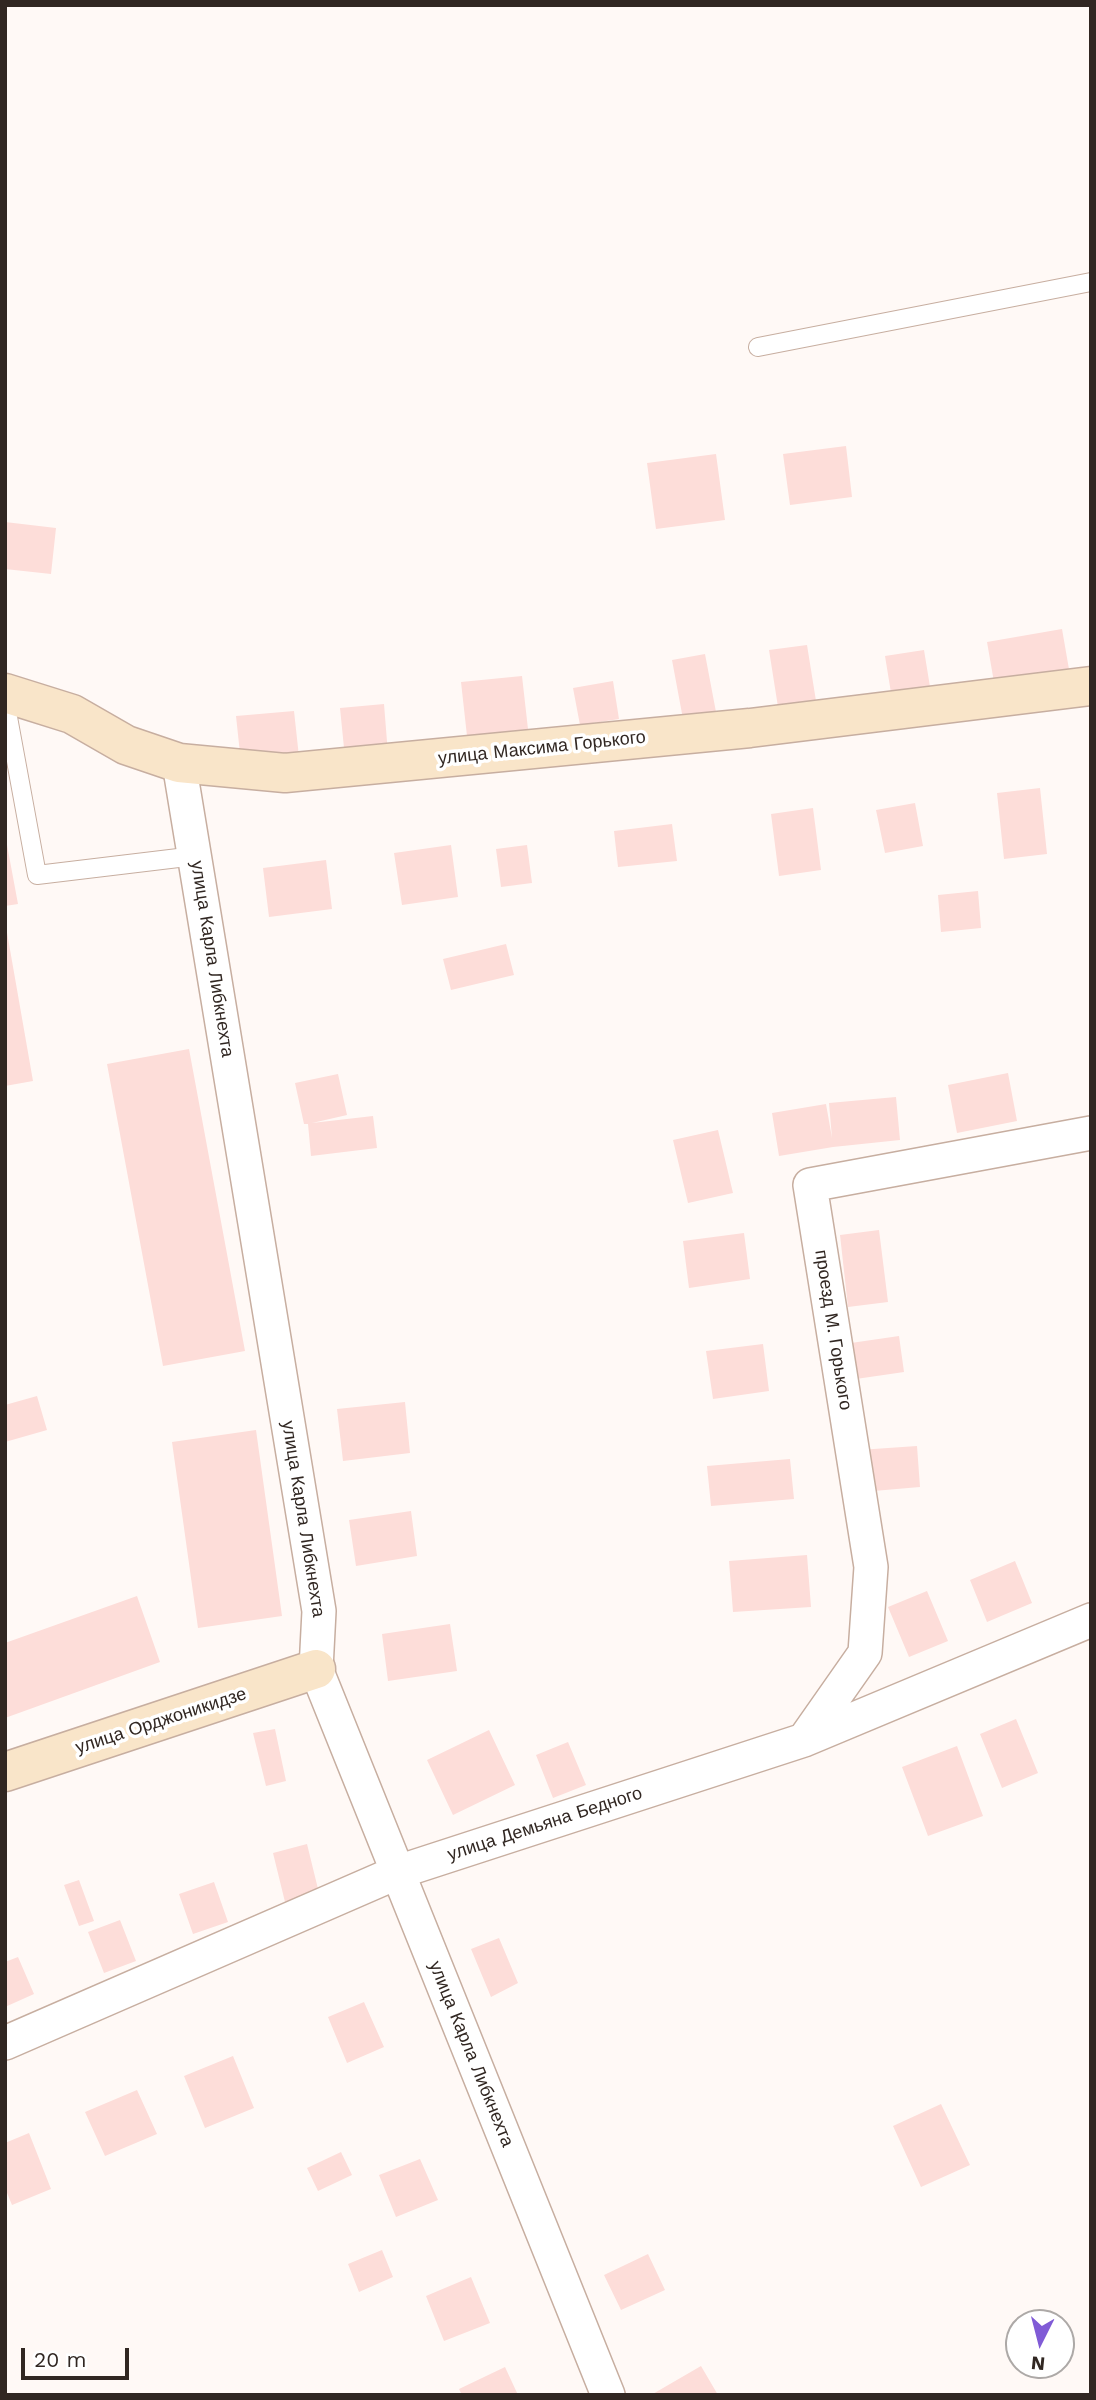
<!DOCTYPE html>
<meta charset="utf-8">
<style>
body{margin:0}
#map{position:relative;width:1096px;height:2400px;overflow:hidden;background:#fff9f6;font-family:"Work Sans",sans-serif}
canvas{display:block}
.frame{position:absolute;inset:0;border:7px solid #312722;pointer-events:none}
.north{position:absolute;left:1005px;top:2309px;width:70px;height:70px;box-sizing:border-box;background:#fff;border:2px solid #ada9a7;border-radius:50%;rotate:186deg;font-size:19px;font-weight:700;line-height:28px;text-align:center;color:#312722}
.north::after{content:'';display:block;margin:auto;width:24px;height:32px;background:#805bd6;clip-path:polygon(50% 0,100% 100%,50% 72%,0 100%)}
.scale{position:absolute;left:21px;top:2348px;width:108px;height:32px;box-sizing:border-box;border:4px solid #312722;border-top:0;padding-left:9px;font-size:21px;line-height:24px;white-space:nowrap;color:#312722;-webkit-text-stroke:5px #fff;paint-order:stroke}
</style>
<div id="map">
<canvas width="1096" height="2400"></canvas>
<div class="frame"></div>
<div class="north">N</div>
<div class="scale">20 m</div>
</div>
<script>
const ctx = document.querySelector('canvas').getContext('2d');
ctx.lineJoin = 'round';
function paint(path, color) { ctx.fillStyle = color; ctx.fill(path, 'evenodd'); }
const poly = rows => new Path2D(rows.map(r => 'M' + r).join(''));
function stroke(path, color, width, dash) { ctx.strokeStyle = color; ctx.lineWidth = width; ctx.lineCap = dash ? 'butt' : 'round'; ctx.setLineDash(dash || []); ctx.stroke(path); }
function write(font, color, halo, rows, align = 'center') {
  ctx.font = font + ' "Work Sans",sans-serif'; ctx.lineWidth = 7; ctx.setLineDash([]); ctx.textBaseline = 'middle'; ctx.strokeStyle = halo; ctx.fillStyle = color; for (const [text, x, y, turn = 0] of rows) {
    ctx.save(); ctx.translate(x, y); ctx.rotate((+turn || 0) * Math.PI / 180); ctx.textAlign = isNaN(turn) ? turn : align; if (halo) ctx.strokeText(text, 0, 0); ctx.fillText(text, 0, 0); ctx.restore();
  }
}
paint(poly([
 [846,446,852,497,790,505,783,454],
 [716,454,725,520,656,529,647,463],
 [5,522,56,528,51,574,5,569],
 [1062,629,1070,675,995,688,987,642],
 [807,645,816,701,778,707,769,650],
 [924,650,931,693,892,699,885,656],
 [705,654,716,712,683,719,672,660],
 [522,676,529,738,468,745,461,682],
 [613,681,619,719,580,725,573,688],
 [384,704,388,754,345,758,340,708],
 [294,711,300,766,242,772,236,716],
 [1040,788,1047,854,1004,859,997,793],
 [915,803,923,846,885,853,876,810],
 [813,808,821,870,779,876,771,814],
 [672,824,677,861,618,867,614,831],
 [5,834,18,904,5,906],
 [451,845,458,897,402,905,394,853],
 [527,845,532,883,501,887,496,849],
 [326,860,332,909,269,917,263,868],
 [978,891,981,928,941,932,938,895],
 [5,921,33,1081,5,1086],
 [506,944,514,975,451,990,443,959],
 [189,1049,245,1351,163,1366,107,1064],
 [1008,1073,1017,1121,957,1133,948,1085],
 [338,1074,347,1115,312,1123,373,1116,377,1148,311,1156,308,1124,304,1124,295,1083],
 [896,1097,900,1140,833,1147,779,1156,772,1113,826,1104,832,1138,829,1103],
 [718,1130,733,1193,688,1203,673,1140],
 [879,1230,888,1302,848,1307,840,1235],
 [744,1233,750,1279,689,1288,683,1241],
 [899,1336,904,1372,856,1379,851,1343],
 [763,1344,769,1391,713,1399,706,1351],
 [37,1396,47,1430,5,1442,5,1405],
 [405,1402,410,1453,343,1461,337,1409],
 [256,1430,282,1616,198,1628,172,1442],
 [917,1446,920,1487,862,1492,859,1450],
 [790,1459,794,1499,711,1506,707,1466],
 [411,1511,417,1556,356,1566,349,1520],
 [807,1555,811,1607,733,1612,729,1561],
 [1015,1561,1032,1603,987,1622,970,1580],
 [927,1591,948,1641,909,1657,888,1607],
 [137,1596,160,1662,5,1718,5,1643],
 [450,1624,457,1671,388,1681,382,1634],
 [1016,1719,1038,1773,1002,1788,980,1734],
 [275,1729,286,1781,266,1786,253,1733],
 [489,1730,515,1785,453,1815,427,1760],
 [568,1742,586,1785,553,1798,536,1755],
 [957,1746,983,1816,928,1836,902,1767],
 [307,1844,319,1893,285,1902,273,1853],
 [79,1880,94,1921,79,1926,64,1885],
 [214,1882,228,1922,193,1934,179,1894],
 [120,1920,136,1961,104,1973,88,1932],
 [499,1938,518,1983,491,1997,471,1949],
 [18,1957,34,1994,5,2007,5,1962],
 [364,2002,384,2047,347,2063,328,2017],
 [233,2056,254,2108,205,2128,184,2076],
 [137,2090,157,2134,105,2156,85,2112],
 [941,2104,970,2165,921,2187,893,2126],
 [29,2133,51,2189,12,2205,5,2188,5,2143],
 [341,2152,352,2175,318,2191,307,2168],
 [420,2159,438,2200,396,2217,379,2175],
 [382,2250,393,2277,359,2292,348,2264],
 [648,2254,665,2290,621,2310,604,2275],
 [471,2277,490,2323,444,2341,426,2296],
 [701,2366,718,2395,651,2395],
 [505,2367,518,2395,462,2395,459,2389]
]), '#fdddd9');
const lane = poly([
 [758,347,1091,282],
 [5,701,37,875,195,856]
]);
const street = poly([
 [179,763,319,1611,316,1669,608,2395],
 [804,1740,865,1653,871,1567,810,1185,1091,1133],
 [5,2043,398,1872,804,1740,1091,1620]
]);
const secondary = poly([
 [5,693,72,714,126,745,179,763,285,773,750,728,1091,686],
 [5,1772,316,1669]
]);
stroke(lane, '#c7aea0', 20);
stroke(street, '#c7aea0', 36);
stroke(secondary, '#c7aea0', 41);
stroke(lane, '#fff', 18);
stroke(street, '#fff', 33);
stroke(secondary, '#f9e5c9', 38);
write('18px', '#312722', '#fff', [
 ["улица Максима Горького",542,748,-6],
 ["улица Карла Либкнехта",212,959,81],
 ["проезд М. Горького",833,1330,81],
 ["улица Карла Либкнехта",303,1519,81],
 ["улица Орджоникидзе",161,1721,-18],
 ["улица Демьяна Бедного",545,1824,-18],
 ["улица Карла Либкнехта",471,2054,68]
]);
</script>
